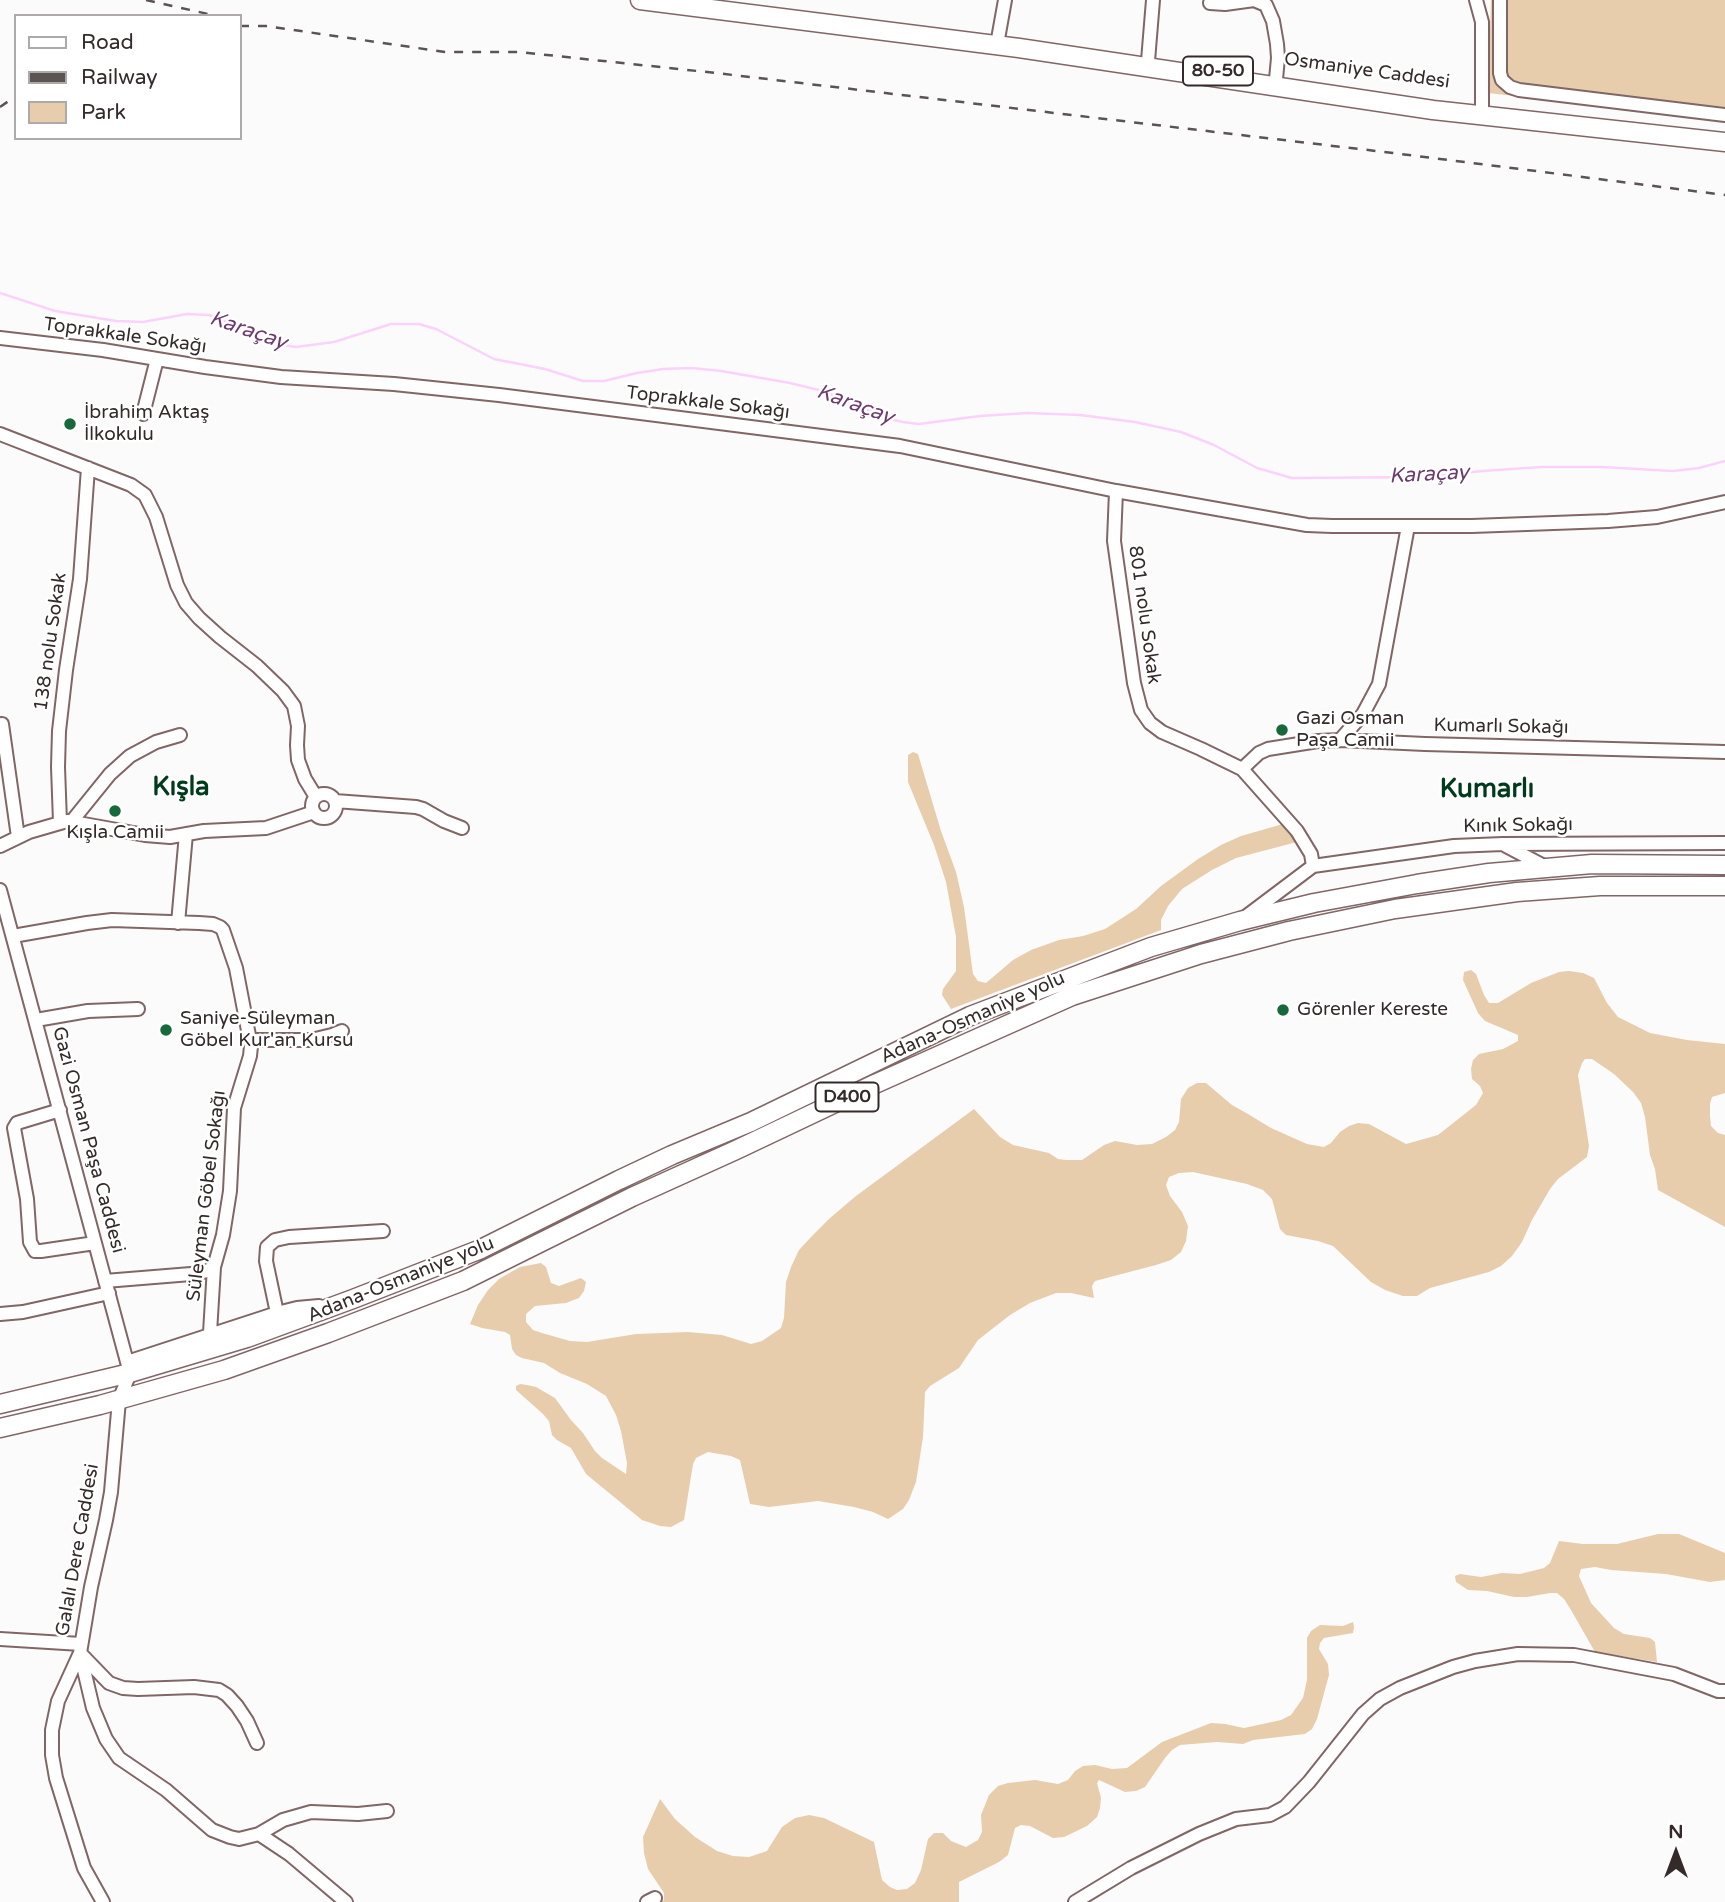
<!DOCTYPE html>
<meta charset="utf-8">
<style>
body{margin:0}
#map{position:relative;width:1725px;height:1902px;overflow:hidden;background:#fbfbfb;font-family:"Varela Round",sans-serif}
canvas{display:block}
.legend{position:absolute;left:14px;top:14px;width:228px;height:126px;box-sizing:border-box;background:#fff;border:2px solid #aeaaaa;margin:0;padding:9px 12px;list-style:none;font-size:21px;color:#352a2a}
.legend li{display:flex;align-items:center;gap:14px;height:35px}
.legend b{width:35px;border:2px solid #aeaaaa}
.north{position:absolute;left:1641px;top:1818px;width:70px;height:70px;-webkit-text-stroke:5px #fff;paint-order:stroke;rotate:0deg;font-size:19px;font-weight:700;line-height:28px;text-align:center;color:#352a2a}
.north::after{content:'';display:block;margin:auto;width:24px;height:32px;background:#352a2a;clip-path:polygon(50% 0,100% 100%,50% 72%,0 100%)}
</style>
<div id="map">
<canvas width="1725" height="1902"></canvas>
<ul class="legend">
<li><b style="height:9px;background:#fff"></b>Road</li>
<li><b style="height:9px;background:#5c5353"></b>Railway</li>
<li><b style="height:19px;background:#e8cdac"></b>Park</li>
</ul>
<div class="north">N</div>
</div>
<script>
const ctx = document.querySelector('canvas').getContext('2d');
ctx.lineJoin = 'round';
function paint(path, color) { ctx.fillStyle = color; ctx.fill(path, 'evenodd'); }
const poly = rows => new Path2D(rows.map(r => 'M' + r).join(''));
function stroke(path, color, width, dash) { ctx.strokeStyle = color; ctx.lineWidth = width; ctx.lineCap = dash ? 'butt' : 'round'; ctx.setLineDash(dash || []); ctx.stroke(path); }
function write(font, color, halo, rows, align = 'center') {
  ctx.font = font + ' "Varela Round",sans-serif'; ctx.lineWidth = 5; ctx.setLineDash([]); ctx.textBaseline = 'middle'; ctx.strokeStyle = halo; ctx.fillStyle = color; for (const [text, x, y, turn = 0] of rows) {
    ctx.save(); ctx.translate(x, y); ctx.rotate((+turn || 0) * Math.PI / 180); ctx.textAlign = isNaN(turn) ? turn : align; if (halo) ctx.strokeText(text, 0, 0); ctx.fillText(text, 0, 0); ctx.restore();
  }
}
paint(poly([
 [1491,0,1725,0,1725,120,1488,93],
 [913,752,918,754,941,831,956,872,964,907,973,974,978,981,986,983,1013,960,1031,950,1059,940,1083,936,1105,929,1136,909,1161,886,1198,859,1221,845,1241,836,1283,824,1297,842,1236,858,1212,870,1182,889,1168,906,1161,920,1161,930,951,1009,942,995,943,989,956,971,956,937,946,882,934,845,908,782,908,755],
 [1471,970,1476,974,1484,995,1489,1003,1498,1003,1531,983,1559,972,1569,971,1583,973,1594,978,1607,1003,1618,1017,1650,1033,1687,1040,1725,1044,1725,1093,1712,1097,1710,1104,1710,1116,1711,1126,1718,1133,1725,1135,1725,1227,1658,1190,1655,1169,1650,1155,1645,1117,1641,1103,1633,1092,1614,1074,1592,1059,1585,1059,1582,1063,1578,1075,1589,1146,1587,1157,1558,1179,1550,1189,1532,1220,1522,1242,1512,1256,1501,1266,1489,1272,1430,1288,1417,1296,1403,1296,1385,1290,1371,1282,1333,1246,1318,1241,1286,1235,1280,1229,1272,1199,1263,1190,1247,1184,1193,1172,1179,1173,1169,1177,1166,1185,1170,1196,1182,1212,1188,1226,1186,1241,1181,1252,1171,1260,1156,1265,1095,1281,1092,1286,1094,1298,1071,1293,1056,1293,1030,1303,1010,1315,978,1340,959,1368,930,1386,925,1392,923,1437,916,1482,909,1500,903,1509,888,1519,873,1512,854,1507,818,1501,769,1507,750,1504,740,1460,731,1456,708,1452,696,1458,693,1464,684,1520,671,1527,660,1526,642,1520,586,1474,571,1448,557,1440,552,1435,549,1421,543,1414,516,1390,516,1386,520,1384,527,1385,536,1387,555,1398,571,1420,583,1433,595,1451,602,1458,626,1474,627,1463,621,1431,616,1415,606,1396,587,1384,560,1373,544,1363,522,1358,516,1355,512,1349,510,1335,505,1332,482,1328,470,1324,478,1305,488,1290,499,1279,520,1267,541,1263,546,1267,551,1283,559,1286,581,1278,586,1282,584,1291,579,1298,566,1303,535,1306,526,1314,526,1322,533,1330,542,1333,570,1341,587,1342,636,1334,688,1332,722,1335,751,1344,762,1341,781,1328,784,1318,786,1282,791,1267,799,1250,812,1236,830,1218,856,1196,974,1109,1000,1137,1013,1145,1049,1153,1058,1159,1066,1160,1082,1160,1104,1145,1115,1141,1137,1145,1152,1144,1166,1137,1175,1130,1179,1122,1181,1099,1188,1088,1197,1083,1206,1083,1232,1105,1248,1114,1271,1128,1307,1144,1324,1147,1331,1143,1340,1132,1349,1126,1358,1123,1369,1124,1406,1144,1438,1135,1476,1105,1483,1093,1480,1086,1472,1079,1471,1069,1473,1060,1479,1054,1503,1049,1518,1041,1518,1035,1485,1021,1478,1013,1463,980,1464,972],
 [1658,1534,1679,1534,1725,1553,1725,1580,1710,1582,1666,1574,1611,1570,1595,1567,1581,1569,1579,1576,1591,1603,1614,1628,1624,1634,1650,1638,1655,1642,1657,1662,1595,1652,1571,1610,1564,1599,1557,1593,1550,1593,1527,1597,1514,1597,1487,1591,1468,1590,1456,1582,1455,1576,1460,1574,1481,1577,1502,1573,1520,1574,1544,1568,1550,1563,1559,1541,1583,1544,1617,1544],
 [1353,1622,1354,1627,1353,1633,1324,1638,1320,1643,1319,1649,1328,1664,1329,1675,1317,1719,1312,1729,1305,1734,1253,1740,1243,1744,1217,1742,1180,1745,1172,1750,1165,1758,1145,1787,1136,1791,1125,1792,1099,1780,1097,1783,1101,1798,1100,1808,1097,1817,1087,1826,1064,1837,1053,1838,1030,1826,1021,1825,1015,1828,1008,1855,999,1862,959,1882,959,1902,661,1902,664,1900,664,1893,648,1869,644,1853,643,1837,660,1799,675,1819,695,1837,717,1851,733,1856,749,1857,767,1851,782,1827,795,1818,809,1815,824,1818,874,1842,882,1880,890,1887,897,1890,907,1889,915,1883,921,1870,928,1839,934,1833,943,1833,951,1841,966,1847,978,1840,982,1832,981,1815,989,1795,998,1786,1008,1783,1035,1780,1058,1784,1068,1780,1075,1771,1083,1766,1095,1765,1112,1769,1127,1768,1162,1742,1211,1723,1225,1724,1244,1728,1281,1720,1291,1715,1303,1698,1307,1680,1307,1638,1311,1631,1320,1625,1343,1626]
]), '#e8cdac');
stroke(poly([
 [0,293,55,311,116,321,143,322,187,314,209,315,223,320,264,342,296,347,334,342,391,324,419,324,436,329,494,359,545,369,583,381,604,381,637,373,663,369,692,368,721,371,790,383,823,391,886,418,903,422,919,424,980,416,1028,413,1080,415,1135,422,1181,432,1214,445,1257,468,1292,478,1428,477,1482,471,1541,467,1602,467,1673,471,1699,468,1725,461]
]), '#fbd2fc', 2.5);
const minor = poly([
 [1476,0,1482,22,1482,107],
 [1500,0,1500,73,1502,80,1510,87,1519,90,1725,115],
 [1210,3,1225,4,1254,0,1266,5,1273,21,1277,44,1278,58,1276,79],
 [998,39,1005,0],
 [1148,61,1153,0],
 [0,338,103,350,205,367,281,377,394,384,499,395,900,446,1116,491,1307,525,1332,526,1472,526,1608,521,1657,517,1725,502],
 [143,414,157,359],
 [0,434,131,485,145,495,156,517,177,585,186,603,199,618,220,637,257,666,283,691,294,706,298,726,297,745,298,760,305,779,316,797],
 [1116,491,1114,541,1134,683,1141,710,1150,723,1162,732,1201,749,1242,769,1297,831,1311,854,1313,866,1244,918],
 [2,724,18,837],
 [1340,740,1363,714,1379,684,1408,526],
 [1242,769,1259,753,1268,749,1318,741,1340,740,1425,744,1725,752],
 '312 806a12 12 0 1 1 24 0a12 12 0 1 1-24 0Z',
 [335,801,416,807,423,809,444,821,462,828],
 [72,821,110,774,130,756,156,742,180,735],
 [60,822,58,767,59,731,66,670,80,579,88,468],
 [0,846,29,832,67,821,145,835,170,837,204,831,266,828,314,812],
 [1506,846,1546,867],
 [1313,866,1454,846,1503,844,1725,843],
 [0,890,130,1373,119,1400,111,1492,106,1520,91,1587,80,1653,93,1708,106,1739,119,1758,166,1790,212,1830,230,1837,239,1839,259,1834,289,1854,346,1902],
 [178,923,186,834],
 [13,936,87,923,112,920,199,923,213,924,220,927,223,930,236,968,251,1046,250,1056,234,1108,230,1191,223,1235,214,1267,209,1349],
 [36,1020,88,1011,138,1009],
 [250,1040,311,1040,332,1035,342,1031],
 [60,1110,17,1123,14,1128,27,1199,30,1242,35,1251,41,1251,95,1243],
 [105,1281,191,1274,207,1271,214,1267],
 [277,1313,266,1261,267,1247,275,1240,289,1237,383,1231],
 [0,1314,23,1312,109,1293],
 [127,1362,277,1313,297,1308,319,1306],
 [0,1639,81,1644],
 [259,1834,283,1820,311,1812,358,1814,387,1811],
 [103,1902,84,1868,56,1778,52,1755,52,1730,58,1701,80,1653,109,1683,123,1688,138,1689,194,1687,219,1690,227,1695,237,1706,247,1721,257,1743],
 [647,1902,655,1898],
 [1075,1902,1131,1868,1199,1834,1236,1819,1270,1815,1285,1807,1309,1782,1363,1714,1380,1699,1400,1688,1453,1667,1475,1661,1518,1654,1574,1655,1674,1674,1718,1691,1725,1691]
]);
const highway = poly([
 [640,0,1019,48,1433,110,1725,142],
 [0,1404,130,1373,247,1338,353,1299,481,1249,619,1180,672,1155,751,1122,970,1016,1151,947,1240,921,1314,903,1417,884,1489,873,1592,864,1725,865],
 [0,1428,100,1405,224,1370,328,1333,463,1281,632,1197,736,1150,875,1084,998,1029,1072,996,1201,954,1289,931,1395,909,1517,892,1600,886,1725,886]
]);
stroke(minor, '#816666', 16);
stroke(highway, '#816666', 21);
stroke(minor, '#fff', 12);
stroke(highway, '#fff', 18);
stroke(poly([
 [146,0,217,16],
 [240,26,266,26,445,52,519,52,716,73,1393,153,1725,195],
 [0,107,16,96]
]), '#5c5353', 2.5, [9, 9]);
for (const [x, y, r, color] of [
 [70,424,7,"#17693a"],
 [1282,730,7,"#17693a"],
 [115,811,7,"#17693a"],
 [1283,1010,7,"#17693a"],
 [166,1030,7,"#17693a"]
]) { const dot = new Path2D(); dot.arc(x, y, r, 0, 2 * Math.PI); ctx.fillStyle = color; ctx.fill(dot); stroke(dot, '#fff', 2.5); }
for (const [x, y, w] of [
 [1218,71,70],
 [847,1097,63]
]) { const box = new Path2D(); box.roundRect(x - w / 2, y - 14.5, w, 29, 5); ctx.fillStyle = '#fff'; ctx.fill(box); stroke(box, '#352a2a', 2); }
write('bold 18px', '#352a2a', null, [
 ["80-50",1218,71],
 ["D400",847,1097]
]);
write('19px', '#352a2a', '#fff', [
 ["Osmaniye Caddesi",1367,71,8],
 ["Toprakkale Sokağı",125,336,8],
 ["Toprakkale Sokağı",708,403,7],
 ["801 nolu Sokak",1144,615,82],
 ["138 nolu Sokak",51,642,-82],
 ["Kumarlı Sokağı",1501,727,1],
 ["Kınık Sokağı",1518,826,-1],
 ["Adana-Osmaniye yolu",973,1018,-24],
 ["Gazi Osman Paşa Caddesi",88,1140,75],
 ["Süleyman Göbel Sokağı",207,1196,-83],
 ["Adana-Osmaniye yolu",401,1280,-22],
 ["Galalı Dere Caddesi",78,1550,-80]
]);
write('19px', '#352a2a', '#fff', [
 ["İbrahim Aktaş",84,413],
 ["İlkokulu",84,435],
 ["Gazi Osman",1296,719],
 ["Paşa Camii",1296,741],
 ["Kışla Camii",115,833,"center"],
 ["Görenler Kereste",1297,1010],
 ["Saniye-Süleyman",180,1019],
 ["Göbel Kur'an Kursu",180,1041]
], 'left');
write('italic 21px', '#6d3b6f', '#fff', [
 ["Karaçay",248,331,19],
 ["Karaçay",855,405,20],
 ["Karaçay",1429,475,-3]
]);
write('bold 26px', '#003b1b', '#fff', [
 ["Kışla",181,788],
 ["Kumarlı",1487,790]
]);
</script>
